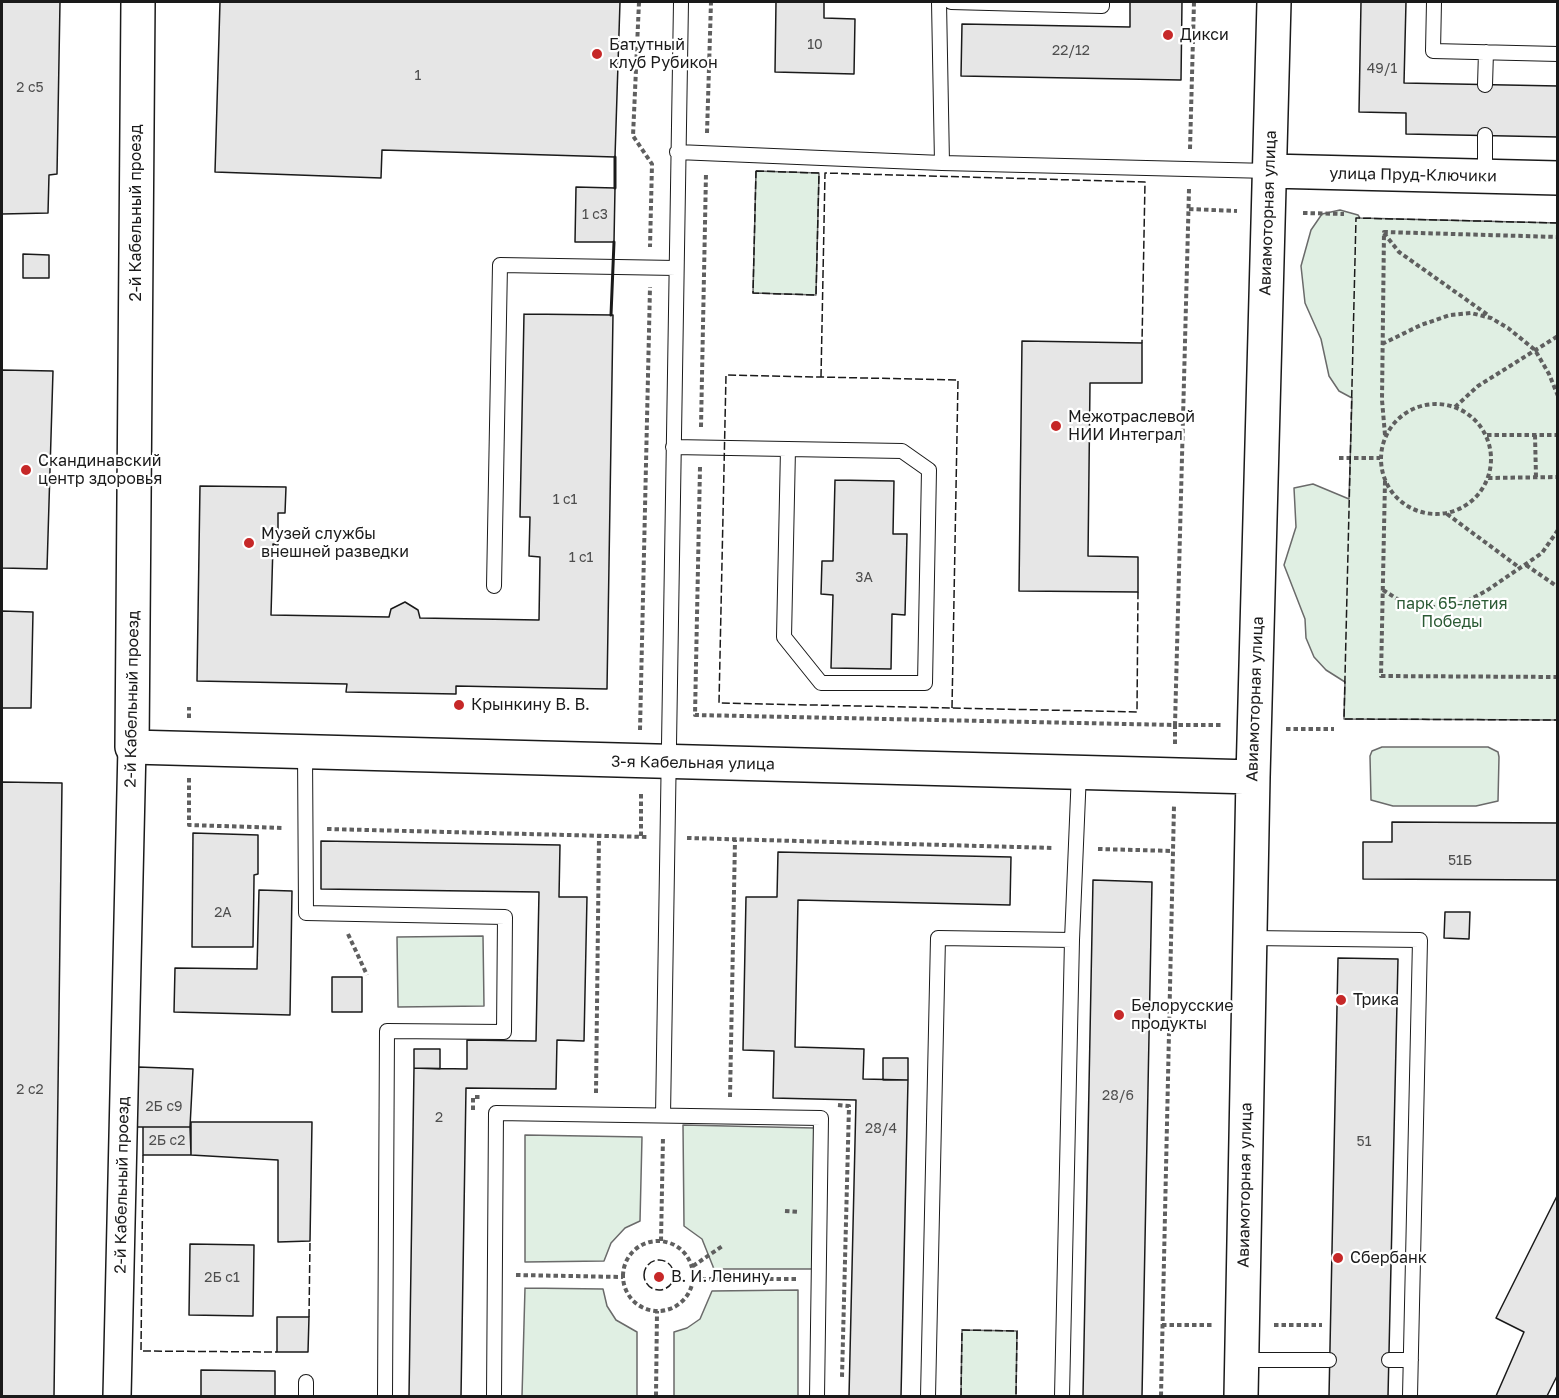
<!DOCTYPE html>
<meta charset="utf-8">
<style>
body{margin:0}
#map{position:relative;width:1559px;height:1398px;overflow:hidden;background:#fff;font-family:"Golos Text",sans-serif}
canvas{display:block}
.frame{position:absolute;inset:0;border:3px solid #1a1a1a;pointer-events:none}
</style>
<div id="map">
<canvas width="1559" height="1398"></canvas>
<div class="frame"></div>
</div>
<script>
const ctx = document.querySelector('canvas').getContext('2d');
ctx.lineJoin = 'round';
function paint(path, color) { ctx.fillStyle = color; ctx.fill(path, 'evenodd'); }
const poly = rows => new Path2D(rows.map(r => 'M' + r).join(''));
function stroke(path, color, width, dash) { ctx.strokeStyle = color; ctx.lineWidth = width; ctx.lineCap = dash ? 'butt' : 'round'; ctx.setLineDash(dash || []); ctx.stroke(path); }
function write(font, color, halo, rows, align = 'center') {
  ctx.font = font + ' "Golos Text",sans-serif'; ctx.lineWidth = 4.5; ctx.setLineDash([]); ctx.textBaseline = 'middle'; ctx.strokeStyle = halo; ctx.fillStyle = color; for (const [text, x, y, turn = 0] of rows) {
    ctx.save(); ctx.translate(x, y); ctx.rotate((+turn || 0) * Math.PI / 180); ctx.textAlign = isNaN(turn) ? turn : align; if (halo) ctx.strokeText(text, 0, 0); ctx.fillText(text, 0, 0); ctx.restore();
  }
}
const green = poly([
 [756,171,819,173,816,295,753,293,756,171],
 [1340,210,1358,215,1360,218,1557,223,1557,720,1344,719,1345,682,1326,670,1314,657,1306,638,1305,619,1284,565,1296,527,1294,488,1313,484,1349,499,1352,398,1339,391,1329,376,1321,339,1305,303,1301,266,1311,230,1322,214,1340,210],
 [1382,747,1488,747,1498,752,1499,757,1498,801,1476,806,1393,806,1371,800,1370,756,1372,751,1382,747],
 [483,936,484,1006,398,1007,397,937,483,936],
 [683,1125,814,1128,812,1269,714,1269,702,1239,684,1226,683,1125],
 [525,1135,642,1137,640,1221,625,1228,611,1243,604,1261,525,1262,525,1135],
 [525,1288,603,1289,607,1306,616,1320,637,1332,637,1396,522,1396,525,1288],
 [798,1290,798,1396,674,1396,674,1332,687,1328,700,1319,712,1291,798,1290],
 [962,1330,1017,1331,1016,1396,961,1396,962,1330]
]);
paint(green, '#e0efe3');
stroke(green, '#6a6a6a', 1.5);
const building = poly([
 [2,2,60,2,57,174,49,175,48,213,2,214,2,2],
 [220,2,620,2,615,157,382,150,381,178,215,172,220,2],
 [776,2,824,2,824,18,855,19,854,74,775,72,776,2],
 [1130,2,1182,2,1181,80,961,76,962,24,1130,27,1130,2],
 [1361,2,1406,2,1404,83,1558,86,1558,137,1406,134,1406,113,1359,112,1361,2],
 [576,187,615,188,614,242,575,242,576,187],
 [23,254,49,255,49,278,23,278,23,254],
 [524,314,613,315,607,689,456,686,456,694,346,692,347,684,197,681,200,486,286,487,285,513,278,513,278,545,273,544,271,615,389,617,391,609,405,602,418,610,420,618,539,620,540,557,529,556,530,517,520,517,524,314],
 [1022,341,1142,343,1142,383,1090,383,1088,556,1138,557,1138,592,1019,591,1022,341],
 [2,370,53,371,47,569,2,568,2,370],
 [835,480,894,481,893,534,907,534,905,615,892,614,891,669,831,668,833,595,821,594,822,561,833,561,835,480],
 [2,611,33,612,31,708,2,708,2,611],
 [2,782,62,783,54,1396,2,1396,2,782],
 [1392,822,1558,823,1558,880,1363,879,1363,842,1392,842,1392,822],
 [193,833,258,835,258,874,254,875,254,880,253,947,192,947,193,833],
 [321,841,560,845,559,897,587,897,584,1041,557,1040,556,1089,466,1088,461,1396,409,1396,414,1068,467,1069,467,1040,536,1041,539,892,321,889,321,841],
 [778,852,1011,857,1010,905,798,900,795,1047,864,1049,863,1079,908,1080,901,1396,849,1396,856,1100,773,1098,774,1051,743,1050,746,897,777,897,778,852],
 [1093,880,1152,882,1142,1396,1083,1396,1093,880],
 [259,890,292,891,290,1015,174,1012,175,968,257,969,259,890],
 [1445,912,1470,912,1469,939,1444,938,1445,912],
 [1338,958,1398,959,1388,1396,1329,1396,1338,958],
 [332,977,362,977,362,1012,332,1012,332,977],
 [414,1049,440,1049,440,1069,414,1068,414,1049],
 [883,1058,908,1058,908,1080,883,1080,883,1058],
 [138,1067,193,1069,190,1127,137,1127,138,1067],
 [191,1122,312,1122,310,1241,278,1242,278,1160,191,1155,191,1122],
 [143,1127,190,1127,191,1155,143,1155,143,1127],
 [1558,1194,1558,1374,1547,1396,1496,1396,1524,1332,1496,1318,1558,1194],
 [190,1244,254,1245,253,1316,189,1315,190,1244],
 [277,1317,309,1317,308,1352,277,1352,277,1317],
 [201,1370,275,1371,275,1396,201,1396,201,1370]
]);
paint(building, '#e6e6e6');
stroke(building, '#1a1a1a', 1.5);
const lane = poly([
 [939,2,942,163],
 [951,2,1102,6,1102,2],
 [1434,2,1433,51,1558,54],
 [1485,85,1486,52],
 [677,152,942,163,1269,171],
 [1485,176,1485,135],
 [673,447,902,451,929,470,925,683,821,683,784,637,788,449],
 [494,586,500,265,676,268],
 [305,752,306,913,505,917,504,1032,387,1031,385,1396],
 [1250,938,1420,940,1410,1396],
 [663,1115,681,2],
 [1242,1360,1329,1360],
 [1389,1360,1411,1360],
 [306,1396,306,1382],
 [494,1396,496,1113,821,1118,817,1396],
 [928,1396,938,938,1072,940],
 [1062,1396,1072,940,1079,772]
]);
const street = poly([
 [117,1396,132,747]
]);
const secondary = poly([
 [138,2,132,747,1253,777],
 [1269,171,1558,178],
 [1241,1396,1253,777,1274,2]
]);
stroke(lane, '#1a1a1a', 16);
stroke(street, '#1a1a1a', 30);
stroke(secondary, '#1a1a1a', 36);
stroke(poly([
 [639,2,633,136,652,164,650,247],
 [707,133,711,2],
 [1190,149,1194,2],
 [1189,209,1237,211],
 [1303,213,1344,214],
 [1384,233,1399,252,1488,315],
 [1382,344,1421,325,1450,315,1471,313,1491,318,1508,328,1535,350,1549,374,1558,396],
 '1381 459a55 55 0 1 1 110 0a55 55 0 1 1-110 0Z',
 [1455,407,1478,386,1558,336],
 [701,427,706,173],
 [1385,435,1382,400,1384,232,1558,237],
 [1487,435,1558,435],
 [1535,435,1536,477],
 [1339,458,1380,458],
 [700,467,695,715,1175,725,1189,189],
 [1488,478,1558,477],
 [1385,481,1381,676,1558,677],
 [1447,514,1520,568],
 [1526,565,1558,587],
 [1383,590,1410,607,1448,607,1467,601,1486,591,1542,553,1558,530],
 [189,718,189,707],
 [1286,729,1334,729],
 [640,730,650,287],
 [1175,744,1175,725,1223,725],
 [189,778,189,825,284,828],
 [641,794,641,837],
 [327,829,647,837],
 [687,838,1054,848],
 [1098,849,1173,851],
 [348,934,367,975],
 [596,1093,599,836],
 [730,1097,735,840],
 [838,1105,849,1106,842,1377],
 [473,1110,473,1097,482,1097],
 [785,1211,799,1212],
 '623 1276a35 35 0 1 1 70 0a35 35 0 1 1-70 0Z',
 [661,1241,663,1137],
 [693,1266,724,1245],
 [516,1275,623,1277],
 [694,1279,798,1279],
 [1162,1325,1212,1325],
 [1274,1325,1322,1325],
 [656,1396,657,1311],
 [1161,1396,1174,806]
]), '#5f5f5f', 4, [4.5, 3]);
stroke(lane, '#fff', 14);
stroke(street, '#fff', 27);
stroke(secondary, '#fff', 33);
stroke(poly([
 [756,171,819,173,816,295,753,293,756,171],
 [1558,223,1356,218,1344,719,1558,720],
 [821,377,825,173,1145,182,1142,343],
 [952,708,958,380,726,375,719,703,952,708,1137,712,1138,592],
 [143,1155,141,1351,277,1352],
 '644 1275a15 15 0 1 1 30 0a15 15 0 1 1-30 0Z',
 [309,1317,310,1241],
 [961,1396,962,1330,1017,1331,1016,1396]
]), '#1a1a1a', 1.5, [8, 3]);
stroke(poly([
 [615,188,615,157],
 [611,315,614,242]
]), '#1a1a1a', 3);
for (const [x, y, r, color] of [
 [1168,35,6,"#c62828"],
 [597,54,6,"#c62828"],
 [1056,426,6,"#c62828"],
 [26,470,6,"#c62828"],
 [249,543,6,"#c62828"],
 [459,705,6,"#c62828"],
 [1341,1000,6,"#c62828"],
 [1119,1015,6,"#c62828"],
 [1338,1258,6,"#c62828"],
 [659,1277,6,"#c62828"]
]) { const dot = new Path2D(); dot.arc(x, y, r, 0, 2 * Math.PI); ctx.fillStyle = color; ctx.fill(dot); stroke(dot, '#fff', 2); }
write('14px', '#4d4d4d', null, [
 ["10",815,45],
 ["22/12",1071,51],
 ["49/1",1382,69],
 ["1",418,76],
 ["2 с5",30,88],
 ["1 с3",595,215],
 ["1 с1",565,500],
 ["1 с1",581,558],
 ["3А",864,578],
 ["51Б",1460,861],
 ["2А",223,913],
 ["2 с2",30,1090],
 ["28/6",1118,1096],
 ["2Б с9",164,1107],
 ["2",439,1118],
 ["28/4",881,1129],
 ["2Б с2",167,1141],
 ["51",1364,1142],
 ["2Б с1",222,1278]
]);
write('16px', '#1a1a1a', '#fff', [
 ["Дикси",1180,35],
 ["Батутный",609,45],
 ["клуб Рубикон",609,63],
 ["Межотраслевой",1068,417],
 ["НИИ Интеграл",1068,435],
 ["Скандинавский",38,461],
 ["центр здоровья",38,479],
 ["Музей службы",261,534],
 ["внешней разведки",261,552],
 ["Крынкину В. В.",471,705],
 ["Трика",1353,1000],
 ["Белорусские",1131,1006],
 ["продукты",1131,1024],
 ["Сбербанк",1350,1258],
 ["В. И. Ленину",671,1277]
], 'left');
write('16px', '#1a1a1a', '#fff', [
 ["улица Пруд-Ключики",1413,175,1],
 ["2-й Кабельный проезд",136,213,-90],
 ["Авиамоторная улица",1268,213,-88],
 ["2-й Кабельный проезд",132,699,-89],
 ["Авиамоторная улица",1255,699,-88],
 ["3-я Кабельная улица",693,763,1],
 ["2-й Кабельный проезд",122,1185,-89],
 ["Авиамоторная улица",1245,1185,-89]
]);
write('16px', '#2b5a34', '#fff', [
 ["парк 65-летия",1452,604],
 ["Победы",1452,622]
]);
</script>
